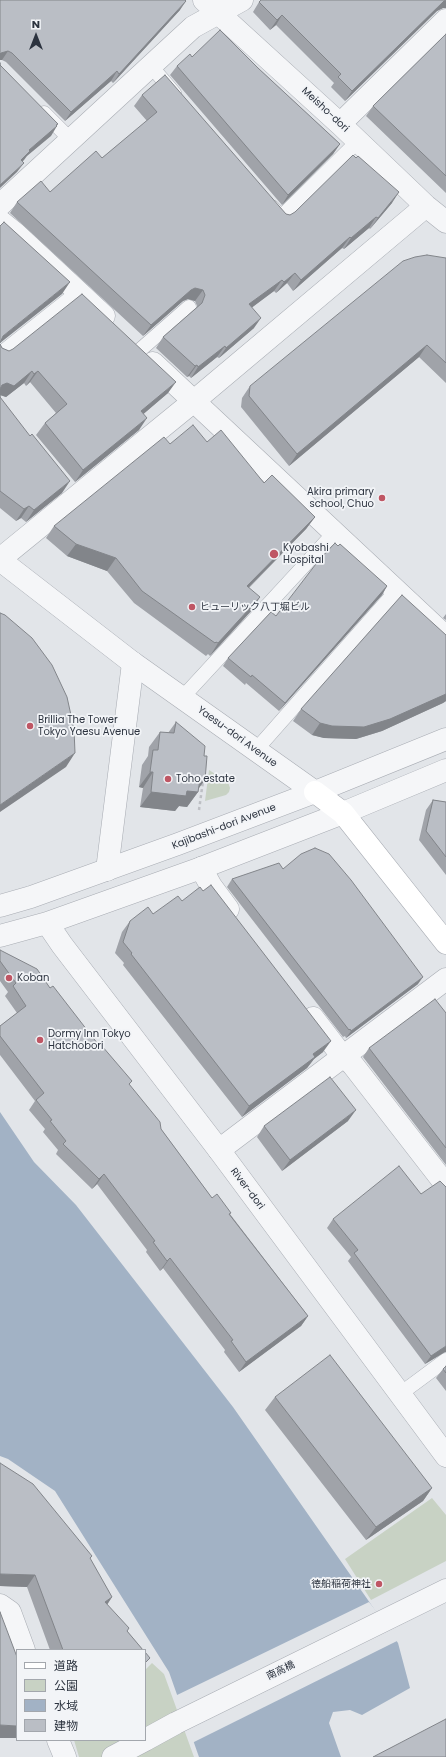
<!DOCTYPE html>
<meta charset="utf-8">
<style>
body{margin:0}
#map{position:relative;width:446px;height:1757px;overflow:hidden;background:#e2e5e9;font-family:Poppins,"Noto Sans JP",sans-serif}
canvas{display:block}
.legend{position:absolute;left:16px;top:1649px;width:130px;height:92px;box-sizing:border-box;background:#f2f4f7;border:1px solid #a3a7ad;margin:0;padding:5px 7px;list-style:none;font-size:12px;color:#2c333f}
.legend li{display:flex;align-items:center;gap:8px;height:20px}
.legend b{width:20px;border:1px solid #a3a7ad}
.north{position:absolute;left:16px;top:16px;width:40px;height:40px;-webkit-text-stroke:3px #f2f4f7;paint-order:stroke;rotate:0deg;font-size:11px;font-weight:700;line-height:16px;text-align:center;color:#2c333f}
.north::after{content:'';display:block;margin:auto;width:14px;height:18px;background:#2c333f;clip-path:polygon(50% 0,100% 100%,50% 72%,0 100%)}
</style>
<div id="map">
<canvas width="446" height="1757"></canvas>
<ul class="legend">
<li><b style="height:5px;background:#fff"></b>道路</li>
<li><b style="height:11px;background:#c8d2c4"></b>公園</li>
<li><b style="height:11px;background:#a2b2c5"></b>水域</li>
<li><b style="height:11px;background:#babec5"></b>建物</li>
</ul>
<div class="north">N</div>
</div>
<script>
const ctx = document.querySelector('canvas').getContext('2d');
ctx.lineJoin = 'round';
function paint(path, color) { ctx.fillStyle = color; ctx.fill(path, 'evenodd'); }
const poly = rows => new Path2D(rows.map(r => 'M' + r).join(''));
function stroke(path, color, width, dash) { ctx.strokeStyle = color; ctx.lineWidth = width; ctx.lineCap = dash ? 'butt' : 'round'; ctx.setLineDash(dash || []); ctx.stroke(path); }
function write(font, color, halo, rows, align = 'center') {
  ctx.font = font + ' Poppins,"Noto Sans JP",sans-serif'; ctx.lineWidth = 3.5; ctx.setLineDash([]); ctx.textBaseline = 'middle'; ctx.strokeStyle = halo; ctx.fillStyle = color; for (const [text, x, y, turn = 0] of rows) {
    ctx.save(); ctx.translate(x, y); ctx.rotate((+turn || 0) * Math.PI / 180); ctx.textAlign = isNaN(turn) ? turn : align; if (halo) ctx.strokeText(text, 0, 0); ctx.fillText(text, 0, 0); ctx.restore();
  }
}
paint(poly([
 [209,770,228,782,230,788,229,792,226,795,205,801],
 [432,1498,446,1515,446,1561,371,1600,345,1559],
 [152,1663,164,1674,194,1757,79,1757,74,1740,145,1740,145,1670]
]), '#c8d2c4');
paint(poly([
 [0,1112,34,1162,76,1205,233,1407,398,1643,410,1688,362,1715,350,1710,333,1712,329,1723,341,1757,199,1757,169,1672,55,1491,8,1459,0,1456]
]), '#a2b2c5');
paint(poly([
 [369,1602,399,1640,192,1743,175,1696]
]), '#e2e5e9');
const service = poly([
 [151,66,174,93],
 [44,113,71,140],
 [272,207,281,217,358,141],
 [140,350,189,307],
 [0,354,78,292],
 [182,698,335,532],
 [255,751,397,590],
 [400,1394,446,1360]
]);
const minor = poly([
 [204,0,340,124,426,206,446,222],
 [340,124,446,20],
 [0,205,193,27,242,0],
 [0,221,15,233,104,316],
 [153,363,446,637],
 [0,559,194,401,426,206],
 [201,868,211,886,228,909],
 [107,870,133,663],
 [313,1018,336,1048,353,1065,446,1185],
 [219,1150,446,979],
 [0,1605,10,1612,24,1650],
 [58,1740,65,1757]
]);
const tertiary = poly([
 [0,560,133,663,315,792],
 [0,906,31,897,178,844,315,792,446,739],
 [47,923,62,945,219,1150,446,1456],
 [0,936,47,923,201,868,343,813,446,770],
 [145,1740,176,1723,446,1590],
 [113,1757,145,1740]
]);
const secondary = poly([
 [315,792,343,813,446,943]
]);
stroke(service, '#a8acb3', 15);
stroke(minor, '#a8acb3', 23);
stroke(tertiary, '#a8acb3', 23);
stroke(secondary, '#a8acb3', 23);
stroke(poly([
 [199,810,203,781]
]), '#bdbfc4', 2.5, [3, 3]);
stroke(service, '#f5f6f8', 14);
stroke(minor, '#f5f6f8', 22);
stroke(tertiary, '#f5f6f8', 22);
stroke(secondary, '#fff', 22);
paint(poly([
 [0,0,180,10,113,83,111,81,65,121,6,62,2,60,0,60],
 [259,2,443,8,437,11,345,101,331,87,334,83,276,25,270,30,253,12],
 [446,34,446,193,366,116,373,106],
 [192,57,258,68,340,144,333,154,282,205,170,75,177,66],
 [142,95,286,214,290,215,392,203,370,229,369,228,344,249,342,248,293,291,287,283,276,293,274,291,252,307,254,328,219,358,217,357,191,378,189,376,187,377,156,348,163,337,197,307,197,306,195,301,188,299,183,301,143,336,10,213,17,202,50,192,102,158,147,121,134,106],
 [446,258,446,383,419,357,289,466,241,407,242,398,250,386],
 [0,344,2,348,9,351,168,393,143,414,139,430,75,482,36,435,45,423,56,413,30,382,26,386,24,383,6,397,0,395,0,397,62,493,26,522,21,518,16,521,0,508],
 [207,442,264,483,315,517,306,529,249,588,252,610,210,656,208,654,206,656,134,603,107,571,67,556,46,538,54,526,170,444],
 [338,546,387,586,382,595,279,711,246,683,245,685,223,666,228,658,276,616],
 [446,614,446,620,443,618],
 [446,635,446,701,443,703,382,731,356,739,324,738,312,735,293,721,301,709],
 [176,722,198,789,198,792,187,807,179,806,175,811,140,807,143,788,139,787,142,765,148,756,149,747,160,732,168,733],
 [433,800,446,802,446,875,419,840,426,810],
 [283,869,418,984,346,1038,345,1036,343,1037,227,887,232,879],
 [182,901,323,1052,314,1059,307,1068,242,1117,123,965,124,963,115,953,122,932,130,921,153,914],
 [0,950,50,988,101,1048,132,1081,129,1085,161,1129,212,1198,230,1214,308,1316,301,1326,239,1372,224,1352,225,1350,163,1268,160,1271,146,1252,147,1250,97,1184,92,1189,56,1154,58,1150,43,1132,45,1129,29,1110,35,1101,0,1055,0,1026,17,1013,5,996,8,992,0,981],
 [446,1013,446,1165,363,1057,369,1048],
 [348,1121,282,1171,257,1137,264,1126],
 [333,1219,445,1352,425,1364,348,1261,351,1257,327,1228],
 [446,1366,446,1391,436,1378,443,1369],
 [275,1397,432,1488,423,1501,366,1540,265,1410],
 [92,1556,90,1559,112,1597,107,1605,127,1631,143,1650,50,1650,27,1587,0,1586]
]), '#a0a3a9');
paint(poly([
 [446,0,446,8,443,8,437,11,345,101,352,91,444,1],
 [186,1,180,10,113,83,119,74],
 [282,15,276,25,270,30,277,20],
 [8,51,2,60,0,60,0,54,1,53],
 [117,71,111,81,65,121,71,112],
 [58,124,55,128,57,126,51,136,27,156,24,160,15,169,21,160,29,150],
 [340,144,333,154,282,205,288,195],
 [24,163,17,172,0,188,0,185],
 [399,192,392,203,370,229,378,218],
 [376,217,369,228,344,249,351,238],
 [350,237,342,248,293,291,301,280],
 [295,273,287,283,276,293,284,282],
 [282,280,274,291,242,315,249,304],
 [70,282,62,294,0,343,3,336],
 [195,288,203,290,195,301,188,299,183,301,143,336,151,325,191,290],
 [261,318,254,328,219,358,226,348],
 [427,345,419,357,289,466,297,454],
 [225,346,217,357,191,378,198,367],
 [197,365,189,376,187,377,195,366],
 [32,371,24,383,6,397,0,395,0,389,2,385],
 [38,371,30,382,26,386,34,374],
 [176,382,168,393,133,423,141,411],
 [147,418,139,430,75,482,83,470],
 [70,481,62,493,26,522,34,510],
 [29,506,21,518,16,521,24,509],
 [315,517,306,529,238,598,247,586],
 [76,544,116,558,107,571,67,556],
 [387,586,382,595,279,711,285,703],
 [260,597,252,610,210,656,218,643],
 [446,694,446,701,443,703,382,731,356,739,324,738,312,735,320,723],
 [75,753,66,767,0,812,0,805],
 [150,772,153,772,143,788,139,787],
 [200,779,205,780,196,792,198,792,187,807,179,806,175,811,140,807,151,792,187,791],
 [423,977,418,984,346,1038,351,1031],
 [331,1041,323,1052,314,1059,307,1068,242,1117,249,1106,313,1054],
 [356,1110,348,1121,282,1171,290,1160],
 [104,1174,97,1184,92,1189,99,1179],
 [170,1258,163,1268,160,1271,167,1261],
 [308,1316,301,1326,239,1372,246,1362],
 [446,1346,446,1352,445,1352,425,1364,431,1356],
 [432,1488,423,1501,366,1540,376,1527],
 [0,1574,35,1575,27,1587,0,1586],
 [112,1597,104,1609,105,1602],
 [0,1725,17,1726,17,1738,0,1738]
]), '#82858a');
const building = poly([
 [0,0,185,0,186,1,119,74,117,71,71,112,12,53,8,51,1,53,0,54,0,0],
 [261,0,446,0,444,1,352,91,338,77,341,74,282,15,277,20,259,2,261,0],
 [220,30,258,68,340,144,288,195,177,66,190,54,192,57,220,30],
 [446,34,446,176,373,106,446,34],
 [0,63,0,65,58,124,56,125,57,126,29,150,30,151,21,160,24,163,0,185,0,63],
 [165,75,286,214,290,215,295,212,353,155,356,158,358,156,399,192,378,218,376,217,351,238,350,237,301,280,295,273,284,282,282,280,249,304,261,318,226,348,225,346,198,367,197,365,195,366,163,337,202,303,205,295,203,290,195,288,191,290,151,325,17,202,41,181,50,192,96,151,102,158,157,112,142,95,165,75],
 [4,222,70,282,3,336,0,343,0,226,4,222],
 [427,255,446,258,446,363,427,345,297,454,249,396,250,386,403,261,415,257,427,255],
 [82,294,176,382,141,411,147,418,83,470,45,423,67,404,38,371,34,374,32,371,14,386,7,383,2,385,0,389,0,397,30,436,32,434,70,481,34,510,29,506,24,509,0,491,0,344,2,348,9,351,13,349,82,294],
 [193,425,207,442,221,430,264,483,272,475,315,517,247,586,260,597,218,643,216,642,215,643,142,591,116,558,76,544,54,526,164,437,170,444,193,425],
 [335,543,338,546,340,544,387,586,285,703,252,675,251,677,228,658,271,612,276,616,319,560,335,543],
 [402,595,446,635,446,694,390,719,364,727,332,726,320,723,301,709,402,595],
 [0,613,5,615,32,638,52,665,67,697,74,729,75,753,0,805,0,613],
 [176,722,205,746,204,756,207,756,205,780,200,779,198,792,187,791,186,796,151,792,153,772,150,772,153,750,158,750,160,732,174,733,176,722],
 [433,800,446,802,446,857,426,831,433,800],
 [315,848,329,854,351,880,423,977,351,1031,350,1029,349,1030,232,879,279,863,283,869,301,854,315,848],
 [211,885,331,1041,313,1054,315,1057,249,1106,131,954,132,953,123,942,130,921,148,907,153,914,178,896,182,901,200,887,203,891,211,885],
 [0,950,37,969,50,988,53,986,101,1048,102,1046,132,1081,129,1084,160,1122,161,1129,212,1198,217,1194,231,1213,229,1214,308,1316,246,1362,231,1341,233,1340,170,1258,167,1261,153,1242,155,1241,104,1174,99,1179,63,1144,66,1141,50,1121,52,1120,36,1100,44,1093,0,1036,0,1026,26,1006,13,986,16,983,0,961,0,950],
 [435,999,446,1013,446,1148,369,1048,435,999],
 [330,1077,356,1110,290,1160,264,1126,330,1077],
 [399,1166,421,1194,440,1181,446,1187,446,1346,431,1356,354,1253,358,1250,333,1219,399,1166],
 [330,1355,432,1488,376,1527,275,1397,330,1355],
 [446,1366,446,1373,443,1369,446,1366],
 [0,1463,33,1484,92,1556,90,1558,112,1597,105,1602,129,1628,127,1631,143,1650,63,1650,35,1575,0,1574,0,1463],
 [0,1612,17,1657,17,1726,0,1725,0,1612],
 [145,1652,150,1658,145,1663,145,1652],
 [446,1719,446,1757,373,1757,446,1719]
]);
paint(building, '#babec5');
stroke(building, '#82858a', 1);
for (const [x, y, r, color] of [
 [382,498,4,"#bf5664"],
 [274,554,5,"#bf5664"],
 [192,607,4,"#bf5664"],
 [30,726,4,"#bf5664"],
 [168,779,4,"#bf5664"],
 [9,978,4,"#bf5664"],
 [40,1040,4,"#bf5664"],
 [379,1584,4,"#bf5664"]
]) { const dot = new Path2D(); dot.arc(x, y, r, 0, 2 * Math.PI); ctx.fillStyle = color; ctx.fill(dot); stroke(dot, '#f2f4f7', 1.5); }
write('10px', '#2c333f', '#f2f4f7', [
 ["Meisho-dori",325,110,43],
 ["Yaesu-dori Avenue",237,737,36],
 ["Kajibashi-dori Avenue",224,827,-21],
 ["River-dori",247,1189,53],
 ["南高橋",281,1671,-26]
]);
write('10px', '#2c333f', '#f2f4f7', [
 ["Akira primary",374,492,"right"],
 ["school, Chuo",374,504,"right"],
 ["Kyobashi",283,548],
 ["Hospital",283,560],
 ["ヒューリック八丁堀ビル",200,607],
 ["Brillia The Tower",38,720],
 ["Tokyo Yaesu Avenue",38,732],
 ["Toho estate",176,779],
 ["Koban",17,978],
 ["Dormy Inn Tokyo",48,1034],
 ["Hatchobori",48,1046],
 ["徳船稲荷神社",371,1584,"right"]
], 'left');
</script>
